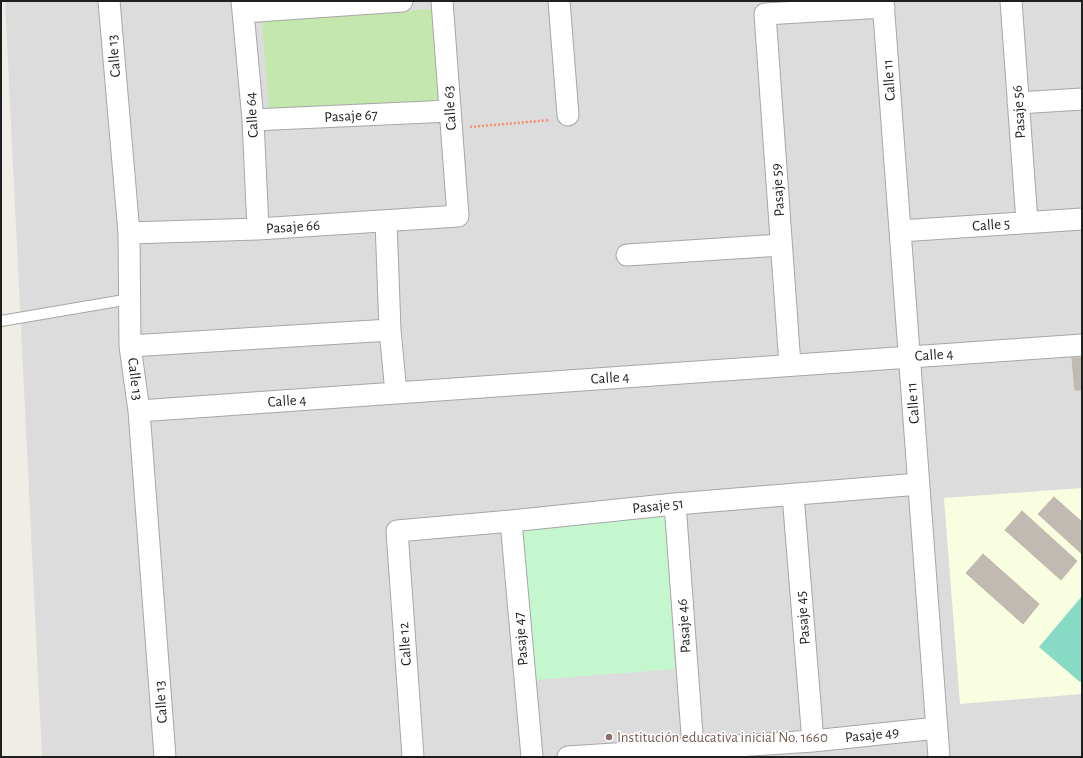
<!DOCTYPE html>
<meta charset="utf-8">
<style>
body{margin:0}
#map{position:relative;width:1083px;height:758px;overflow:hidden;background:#efede6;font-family:"Alegreya Sans",sans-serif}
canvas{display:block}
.frame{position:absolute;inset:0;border:2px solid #1f1f1f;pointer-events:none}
</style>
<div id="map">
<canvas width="1083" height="758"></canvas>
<div class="frame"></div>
</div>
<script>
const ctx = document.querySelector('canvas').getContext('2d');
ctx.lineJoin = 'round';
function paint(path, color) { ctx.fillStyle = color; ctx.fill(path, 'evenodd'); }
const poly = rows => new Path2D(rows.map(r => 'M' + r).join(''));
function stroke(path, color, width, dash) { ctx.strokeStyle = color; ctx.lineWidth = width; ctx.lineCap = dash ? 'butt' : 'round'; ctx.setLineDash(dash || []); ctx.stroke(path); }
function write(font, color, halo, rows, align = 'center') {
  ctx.font = font + ' "Alegreya Sans",sans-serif'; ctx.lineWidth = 3; ctx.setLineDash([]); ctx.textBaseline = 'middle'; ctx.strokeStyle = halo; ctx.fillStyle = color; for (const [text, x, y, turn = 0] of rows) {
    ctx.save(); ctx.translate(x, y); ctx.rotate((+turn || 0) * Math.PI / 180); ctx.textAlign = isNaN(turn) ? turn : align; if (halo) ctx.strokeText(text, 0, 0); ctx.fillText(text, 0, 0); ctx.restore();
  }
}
paint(poly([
 [5,1,1082,1,1082,757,42,757]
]), '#dddcdc');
paint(poly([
 [1082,488,1082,694,960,704,944,498]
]), '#fafee1');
paint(poly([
 [443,8,454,110,270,118,262,21]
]), '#c4e7ae');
paint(poly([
 [665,513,675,669,534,680,520,523]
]), '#c5f7cf');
paint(poly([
 [1082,596,1082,680,1080,682,1039,647]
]), '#87dbc4');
const building = poly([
 [1072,358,1082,358,1082,390,1075,390,1072,358],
 [1054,497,1082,522,1082,554,1038,514,1054,497],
 [1022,511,1077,561,1061,580,1005,530,1022,511],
 [983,554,1039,604,1023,624,966,573,983,554]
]);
paint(building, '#c0bab2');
stroke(building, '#c1b6a9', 1);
const service = poly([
 [1,321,130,299]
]);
const minor = poly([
 [109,1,129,233,130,346,139,411,165,757],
 [242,1,253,120,258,229],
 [559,1,568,115],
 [883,1,939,757],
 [1011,1,1027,222],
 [243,12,402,1],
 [1018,103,1082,99],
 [253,120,450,111],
 [386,221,390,330,396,393],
 [900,231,1082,219],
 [129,233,258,229,458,216,442,1],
 [627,255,781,245],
 [130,346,390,330],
 [790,365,765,14,884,7],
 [139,411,1082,345],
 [793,495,813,741],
 [675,504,693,748],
 [511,521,532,757],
 [413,757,397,531,511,521,675,504,919,484],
 [568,757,813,741,937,728]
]);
stroke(service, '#a6a6a6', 12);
stroke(minor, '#a6a6a6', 23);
stroke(poly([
 [470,127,550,120]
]), '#f48e72', 2.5, [2, 2]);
stroke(service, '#fff', 10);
stroke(minor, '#fff', 21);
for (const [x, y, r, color] of [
 [609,737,4,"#8d6e63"]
]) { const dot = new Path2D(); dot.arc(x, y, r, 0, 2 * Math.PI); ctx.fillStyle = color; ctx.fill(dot); stroke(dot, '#fff', 1.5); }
write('15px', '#1f1f1f', '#fff', [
 ["Calle 13",114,56,-95],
 ["Calle 11",889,80,-94],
 ["Calle 63",450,108,-94],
 ["Pasaje 56",1019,112,-94],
 ["Calle 64",252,115,-94],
 ["Pasaje 67",351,116,-3],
 ["Pasaje 59",778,190,-94],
 ["Calle 5",991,225,-4],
 ["Pasaje 66",293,227,-4],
 ["Calle 4",934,355,-4],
 ["Calle 4",610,378,-4],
 ["Calle 13",135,379,83],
 ["Calle 4",287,401,-4],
 ["Calle 11",913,403,-94],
 ["Pasaje 51",658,506,-6],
 ["Pasaje 45",803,618,-95],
 ["Pasaje 46",684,626,-94],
 ["Pasaje 47",521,639,-95],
 ["Calle 12",405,644,-94],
 ["Calle 13",161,702,-94],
 ["Pasaje 49",872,735,-6]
]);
write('15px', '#785e54', '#fff', [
 ["Institución educativa inicial No. 1660",617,737]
], 'left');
</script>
